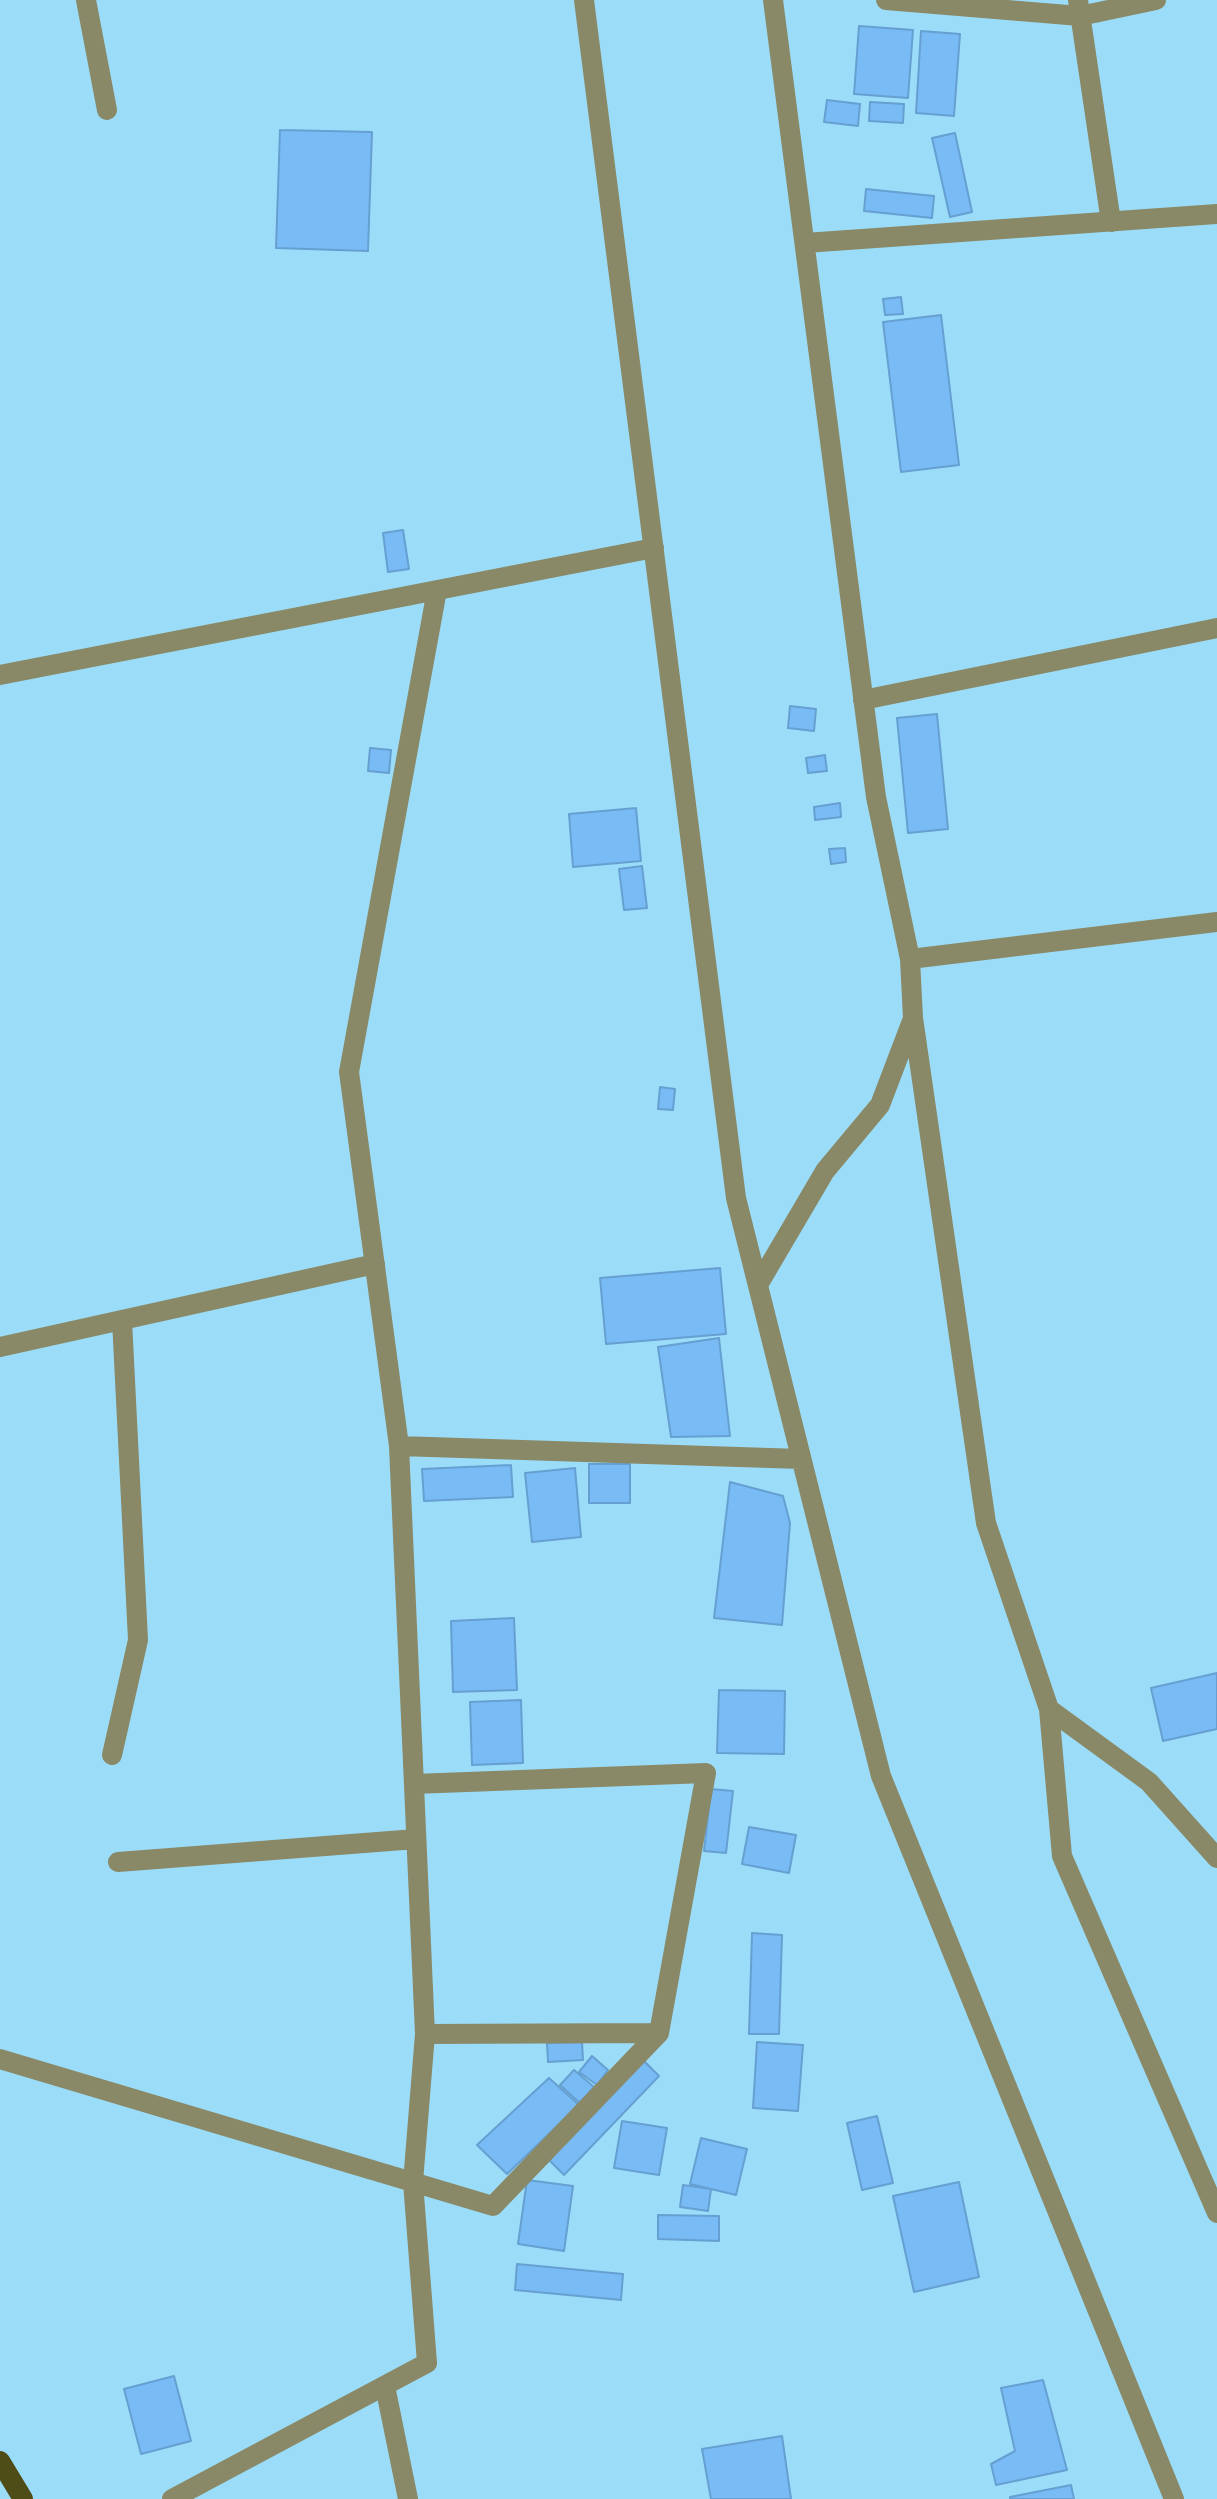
<!DOCTYPE html>
<style>
body{margin:0}
canvas{display:block;background:#9bddf8}
</style>
<canvas width="1217" height="2499"></canvas>
<script>
const ctx = document.querySelector('canvas').getContext('2d');
ctx.lineJoin = 'round';
function paint(path, color) { ctx.fillStyle = color; ctx.fill(path, 'evenodd'); }
const poly = rows => new Path2D(rows.map(r => 'M' + r).join(''));
function stroke(path, color, width, dash) { ctx.strokeStyle = color; ctx.lineWidth = width; ctx.lineCap = dash ? 'butt' : 'round'; ctx.setLineDash(dash || []); ctx.stroke(path); }
const building = poly([
 [859,26,913,30,908,98,854,94,859,26],
 [921,31,960,34,954,116,916,113,921,31],
 [827,100,860,104,858,126,824,122,827,100],
 [870,102,904,104,903,123,869,121,870,102],
 [280,130,372,132,368,251,276,248,280,130],
 [955,133,972,212,950,217,932,138,955,133],
 [866,189,934,196,932,218,864,211,866,189],
 [901,297,903,314,885,315,883,299,901,297],
 [941,315,959,465,901,472,883,322,941,315],
 [403,530,409,569,388,572,383,533,403,530],
 [790,706,816,709,814,731,788,728,790,706],
 [937,714,948,829,908,833,897,718,937,714],
 [370,748,391,750,389,773,368,771,370,748],
 [825,755,827,771,808,773,806,758,825,755],
 [840,803,841,817,815,820,814,807,840,803],
 [636,808,641,861,573,867,569,814,636,808],
 [845,848,846,862,831,864,829,849,845,848],
 [642,866,647,908,624,910,619,869,642,866],
 [660,1087,675,1089,673,1110,658,1109,660,1087],
 [720,1268,726,1334,606,1344,600,1278,720,1268],
 [719,1338,730,1436,671,1437,658,1347,719,1338],
 [589,1464,630,1464,630,1503,589,1503,589,1464],
 [511,1465,513,1497,424,1501,422,1469,511,1465],
 [575,1468,581,1537,532,1542,525,1473,575,1468],
 [730,1482,783,1496,790,1523,782,1625,714,1618,730,1482],
 [514,1618,517,1690,453,1692,451,1621,514,1618],
 [1217,1673,1217,1729,1163,1741,1151,1688,1217,1673],
 [719,1690,785,1691,784,1754,717,1753,719,1690],
 [521,1700,523,1763,472,1765,470,1702,521,1700],
 [711,1789,733,1791,726,1853,704,1851,711,1789],
 [749,1827,796,1835,789,1873,742,1864,749,1827],
 [752,1933,782,1935,779,2034,749,2034,752,1933],
 [582,2042,583,2060,548,2062,547,2043,582,2042],
 [757,2042,803,2045,798,2111,753,2108,757,2042],
 [592,2056,608,2070,597,2085,579,2072,592,2056],
 [643,2060,659,2076,564,2175,547,2158,643,2060],
 [574,2070,594,2087,580,2103,560,2085,574,2070],
 [549,2078,579,2105,507,2174,477,2145,549,2078],
 [877,2116,893,2183,862,2190,847,2123,877,2116],
 [622,2121,667,2128,659,2175,614,2168,622,2121],
 [701,2138,747,2149,736,2195,690,2184,701,2138],
 [527,2180,573,2186,564,2251,518,2244,527,2180],
 [959,2182,979,2277,914,2292,893,2196,959,2182],
 [683,2185,711,2189,708,2211,680,2207,683,2185],
 [658,2215,719,2216,719,2241,658,2239,658,2215],
 [517,2264,623,2274,621,2300,515,2290,517,2264],
 [174,2376,191,2441,141,2454,124,2389,174,2376],
 [1043,2380,1067,2470,996,2485,991,2464,1015,2451,1001,2388,1043,2380],
 [782,2436,791,2499,711,2499,702,2449,782,2436],
 [1071,2485,1074,2499,1010,2499,1010,2497,1071,2485]
]);
paint(building, '#78bbf5');
stroke(building, '#669fd1', 2);
stroke(poly([
 [86,0,107,110],
 [584,0,736,1198,881,1776,1174,2499],
 [773,0,876,797,910,959,913,1018,986,1523,1049,1709,1062,1856,1217,2213],
 [886,0,1080,16,1156,0],
 [1078,0,1111,222],
 [805,243,1217,214],
 [0,675,654,548],
 [863,700,1217,628],
 [910,959,1217,922],
 [758,1285,825,1171,880,1105,912,1021],
 [0,1347,375,1264],
 [399,1446,801,1459],
 [1049,1709,1149,1782,1217,1858],
 [112,1755,138,1640,122,1320],
 [118,1862,416,1839],
 [425,2034,659,2033],
 [0,2059,493,2206,659,2033,706,1773,414,1784],
 [385,2386,408,2499],
 [172,2499,427,2363,413,2182,425,2034,399,1446,349,1072,437,590]
]), '#8a8967', 20);
stroke(poly([
 [0,2461,23,2499]
]), '#4f4d17', 20);
</script>
